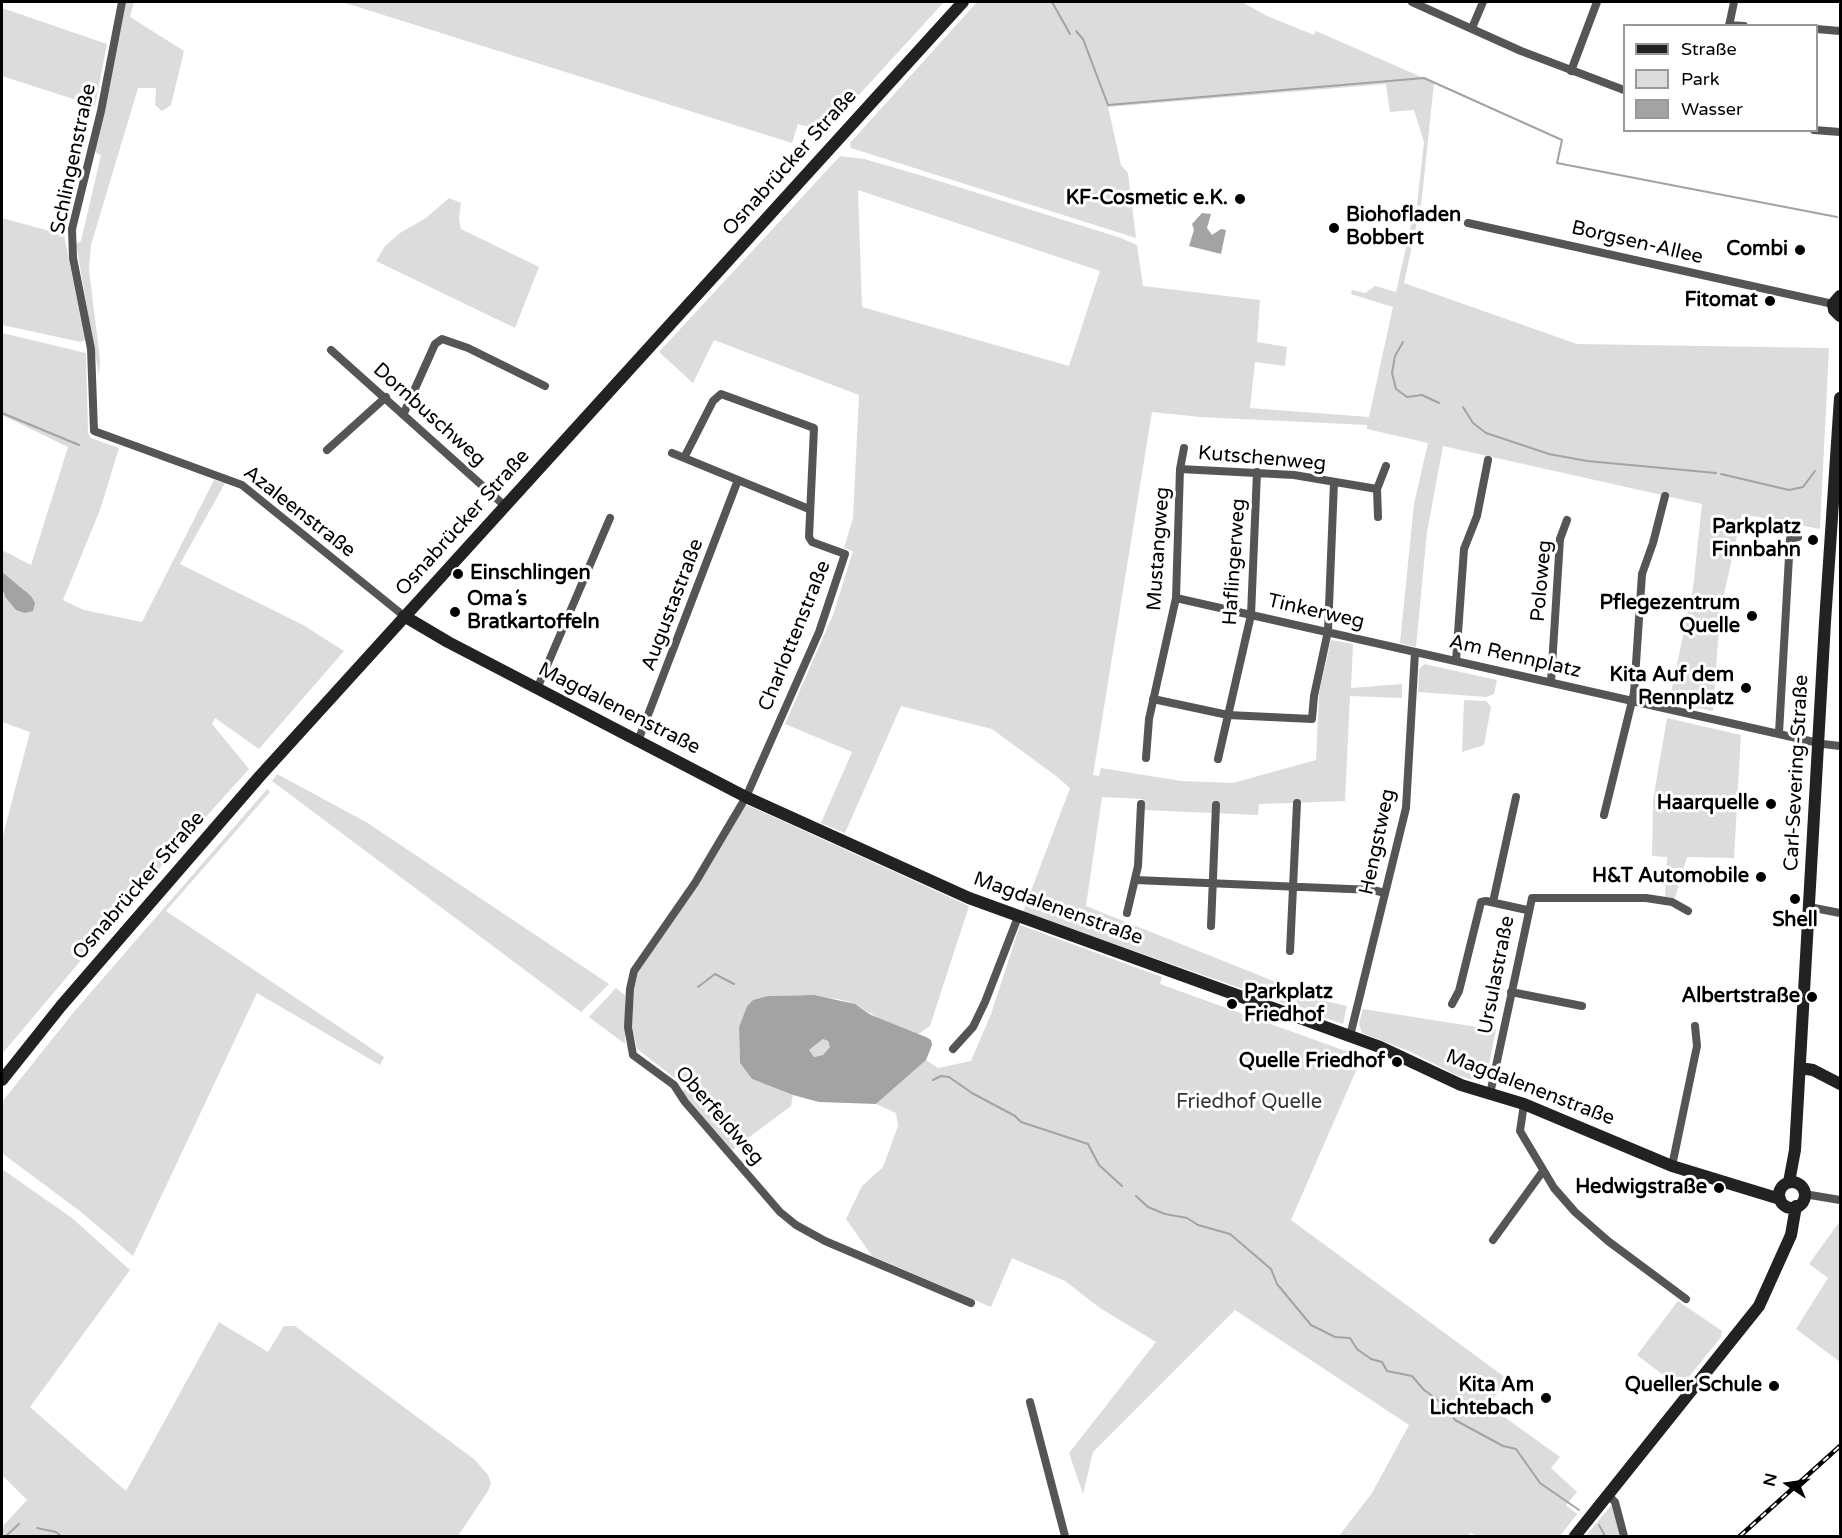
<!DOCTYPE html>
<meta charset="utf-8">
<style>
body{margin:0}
#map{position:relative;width:1842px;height:1538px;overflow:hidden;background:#fff;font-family:"Varela Round",sans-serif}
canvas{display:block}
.frame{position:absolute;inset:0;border:3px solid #000;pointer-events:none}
.legend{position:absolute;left:1623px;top:24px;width:195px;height:108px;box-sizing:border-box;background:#fff;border:2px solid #999;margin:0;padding:8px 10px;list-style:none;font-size:18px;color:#000}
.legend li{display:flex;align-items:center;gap:12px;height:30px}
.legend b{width:30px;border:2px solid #999}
.north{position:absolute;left:1758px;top:1454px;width:60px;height:60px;-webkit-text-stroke:4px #fff;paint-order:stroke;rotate:283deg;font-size:16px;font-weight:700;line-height:24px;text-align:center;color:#000}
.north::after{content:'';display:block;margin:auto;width:21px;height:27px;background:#000;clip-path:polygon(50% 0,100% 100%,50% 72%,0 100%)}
</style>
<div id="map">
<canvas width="1842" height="1538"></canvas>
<div class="frame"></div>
<ul class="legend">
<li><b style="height:8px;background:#222"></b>Straße</li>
<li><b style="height:16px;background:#dcdcdc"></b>Park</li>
<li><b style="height:16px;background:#a3a3a3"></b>Wasser</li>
</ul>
<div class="north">N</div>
</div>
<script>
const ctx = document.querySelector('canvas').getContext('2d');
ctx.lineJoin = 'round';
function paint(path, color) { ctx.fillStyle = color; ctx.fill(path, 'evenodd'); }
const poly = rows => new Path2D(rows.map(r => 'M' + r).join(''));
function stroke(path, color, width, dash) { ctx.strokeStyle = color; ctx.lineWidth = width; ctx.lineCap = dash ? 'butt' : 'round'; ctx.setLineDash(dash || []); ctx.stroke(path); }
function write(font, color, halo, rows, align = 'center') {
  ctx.font = font + ' "Varela Round",sans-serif'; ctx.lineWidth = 6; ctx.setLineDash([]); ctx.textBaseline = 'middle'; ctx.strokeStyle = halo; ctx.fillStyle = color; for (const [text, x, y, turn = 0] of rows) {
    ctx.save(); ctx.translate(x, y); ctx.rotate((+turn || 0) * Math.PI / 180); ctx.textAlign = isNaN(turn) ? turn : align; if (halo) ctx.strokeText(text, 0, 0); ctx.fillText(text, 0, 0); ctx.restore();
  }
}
paint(poly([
 [126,2,134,2,130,17,184,51,171,105,162,111,155,105,156,88,138,88,91,245,89,270,100,360,99,376,76,244,81,241,101,155,95,152],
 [342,2,944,2,825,132,798,124,792,143],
 [977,2,1242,2,1267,16,1314,35,1316,31,1410,72,1434,83,1421,206,1417,205,1424,142,1414,110,1390,112,1386,84,1108,107,1121,165,1128,173,1136,238,851,148,850,143],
 [2,8,107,44,95,106,2,76],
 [840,156,864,159,923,176,1121,238,1137,245,1143,286,1260,300,1257,342,1287,347,1285,366,1255,362,1250,408,1369,417,1393,307,1351,294,1352,290,1365,293,1375,286,1396,292,1414,212,1419,213,1404,283,1577,344,1829,348,1820,529,1742,514,1720,612,1713,711,1669,702,1693,588,1702,504,1443,446,1427,532,1416,647,1400,643,1414,504,1428,443,1367,429,1367,425,1200,417,1152,412,1093,775,1099,776,1101,768,1181,781,1233,783,1316,760,1319,694,1331,640,1353,644,1351,688,1402,684,1402,698,1350,696,1345,801,1259,804,1258,815,1143,810,1143,799,1102,797,1086,906,1321,1000,1347,1006,1343,1024,1023,912,1070,788,1056,776,992,729,901,706,845,833,821,823,852,752,785,724,833,615,853,551,844,548,853,518,859,395,714,340,693,383,659,352],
 [858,190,1100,271,1069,366,862,307],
 [449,198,461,203,459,218,461,229,539,267,515,328,376,261,385,246,400,233,426,218],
 [2,218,64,235,85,340,81,342,2,325],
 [2,333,86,353,88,433,91,438,119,448,100,510,63,600,84,610,142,622,214,480,225,483,180,564,303,625,344,651,259,749,215,718,212,724,249,769,141,889,2,1054,2,839,30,732,2,722,2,550,31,565,68,447,2,415],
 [1424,664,1497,680,1494,694,1486,697,1418,692,1419,669],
 [1464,700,1486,701,1491,707,1484,745,1462,752],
 [1667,718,1741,735,1734,858,1687,857,1675,898,1665,897,1667,857,1652,856,1653,800],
 [277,774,366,822,609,984,581,1012,272,781],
 [267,789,270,792,166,911,384,1057,380,1065,257,993,133,1256,81,1212,2,1153,2,1102,73,1013],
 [747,805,969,906,930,1026,918,1034,883,1021,855,1004,838,999,801,995,768,996,753,1000,747,1006,739,1027,740,1063,752,1079,793,1095,791,1106,732,1150,682,1094,685,1086,637,1049,632,1025,634,990,638,971,742,806],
 [1020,925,1162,977,1160,984,1362,1057,1291,1220,1506,1378,1489,1406,1560,1457,1551,1468,1577,1492,1566,1505,1577,1514,1560,1536,1479,1536,1470,1533,1468,1536,1339,1536,1372,1493,1409,1425,1235,1310,1093,1452,1083,1494,1069,1453,1156,1342,1100,1308,1065,1281,1012,1258,991,1307,872,1256,846,1219,862,1186,883,1167,898,1126,896,1113,876,1104,926,1060,938,1068,971,1061,991,1014],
 [616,988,625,995,625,1044,589,1017],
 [1363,1009,1496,1030,1486,1079,1481,1082,1456,1075,1409,1051,1362,1033,1359,1024],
 [823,1039,828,1041,830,1047,823,1055,814,1057,809,1050],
 [2,1169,72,1218,130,1270,30,1407,126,1491,219,1322,268,1352,284,1326,295,1326,475,1460,488,1475,491,1483,488,1491,458,1536,2,1536,2,1527,27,1500,2,1475],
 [1840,1221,1840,1362,1796,1329,1828,1278,1809,1264],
 [1678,1301,1722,1331,1721,1337,1680,1388,1637,1355],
 [1613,1503,1621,1536,1586,1536]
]), '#dcdcdc');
paint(poly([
 [1202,213,1211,214,1207,228,1212,235,1221,229,1226,230,1221,254,1189,246,1194,230,1192,224],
 [2,572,31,596,35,603,33,611,25,613,16,610,6,598,2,588],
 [814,995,855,1004,871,1015,926,1037,931,1040,932,1045,926,1060,876,1104,819,1102,793,1095,752,1079,740,1063,739,1027,747,1006,753,1000,768,996],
 [823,1039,828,1041,830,1047,823,1055,814,1057,809,1050]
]), '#a3a3a3');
stroke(poly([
 [1052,2,1070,34],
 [1076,31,1083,39,1108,105,1424,78,1562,140,1557,163,1837,217],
 [1403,342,1395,356,1392,373,1396,389,1407,397,1422,395,1439,403],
 [1463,407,1473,423,1486,433,1549,454,1587,461,1716,473],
 [2,413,79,445],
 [1721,474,1789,490,1803,487,1815,471],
 [698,987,715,974,734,984],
 [933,1080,941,1076,949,1077,972,1093,1015,1116,1021,1122,1088,1144,1099,1165,1122,1186],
 [1136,1196,1148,1207,1165,1214,1187,1218,1198,1225,1230,1234,1271,1269,1277,1284,1311,1325,1335,1337,1350,1338,1357,1349,1371,1359,1382,1362,1387,1371,1412,1376,1424,1390,1445,1405,1455,1420,1503,1446,1516,1449,1540,1483,1579,1510],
 [1599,1525,1605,1536],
 [37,1528,56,1532,61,1536],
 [6,1536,19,1524]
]), '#a3a3a3', 2);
stroke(poly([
 [122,2,101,111,72,229,73,258,91,349,94,431,242,485,404,616],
 [1412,2,1521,51,1624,90],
 [1729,25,1744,26],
 [1729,26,1734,2],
 [1472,28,1483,2],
 [1816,29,1840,31],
 [1571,71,1597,2],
 [1814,130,1840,132],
 [1468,223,1833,304],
 [331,350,505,506],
 [404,413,435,344,442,339,468,348,545,386],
 [327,450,386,397],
 [672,453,809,509],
 [684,458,713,401,721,394,814,428,809,537,812,542,845,554,819,632,746,797,695,883,634,971,630,989,628,1027,633,1055,674,1085,685,1102,780,1212,796,1225,825,1241,971,1303],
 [1180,469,1294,475,1377,489,1386,466],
 [1377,489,1378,517],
 [1176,598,1823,744,1840,746],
 [1456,661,1464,549,1477,516,1488,460],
 [1551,682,1560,539,1567,520],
 [537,689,610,518],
 [1153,699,1228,715,1312,719,1314,696,1328,631,1334,482],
 [1779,733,1790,539,1798,537],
 [638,741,738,480],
 [1146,758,1149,719,1176,598,1180,469,1184,448],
 [1218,759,1251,615,1257,472],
 [1604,815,1634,693,1642,574,1653,543,1665,496],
 [1135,880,1373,890,1385,893],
 [1493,902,1516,797],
 [1809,907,1840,913],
 [1127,913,1138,866,1141,804],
 [1211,926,1216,805],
 [1290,951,1297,803],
 [1511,992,1582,1006],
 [1452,1004,1459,991,1481,902,1486,901,1527,910],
 [1350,1036,1406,808,1415,652],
 [953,1049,973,1027,985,1002,1018,917],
 [1490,1094,1532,898,1646,898,1672,902,1688,911],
 [1524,1104,1520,1131,1554,1188,1575,1212,1608,1241,1686,1299],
 [1672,1166,1697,1046,1695,1026],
 [1804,1194,1840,1200],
 [1493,1240,1543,1171],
 [1030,1402,1065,1536],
 [1608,1495,1615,1502,1624,1536]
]), '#555', 8);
stroke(poly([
 [1840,296,1833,304,1834,310,1840,316],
 [404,616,448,642,746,797,969,898,1380,1047,1461,1085,1524,1104,1672,1166,1780,1199],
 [1800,1068,1813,1070,1840,1084],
 [2,1080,61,1006,260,776,963,2],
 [1789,1182,1795,1150,1825,622,1840,398],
 '1779 1195a13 13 0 1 1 26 0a13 13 0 1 1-26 0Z',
 [1575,1536,1759,1306,1791,1235,1796,1206]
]), '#222', 12);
const rail = poly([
 [1740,1536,1840,1446]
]);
stroke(rail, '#000', 4.5);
stroke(rail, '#fff', 2, [7]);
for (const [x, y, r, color] of [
 [1240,199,6,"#000"],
 [1334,228,6,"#000"],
 [1800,250,6,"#000"],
 [1770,301,6,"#000"],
 [1813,540,6,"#000"],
 [458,574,6,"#000"],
 [455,612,6,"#000"],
 [1752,616,6,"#000"],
 [1746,688,6,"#000"],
 [1771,804,6,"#000"],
 [1761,877,6,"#000"],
 [1795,899,6,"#000"],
 [1812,997,6,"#000"],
 [1232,1004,6,"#000"],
 [1397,1062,6,"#000"],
 [1719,1188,6,"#000"],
 [1774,1386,6,"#000"],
 [1546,1398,6,"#000"]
]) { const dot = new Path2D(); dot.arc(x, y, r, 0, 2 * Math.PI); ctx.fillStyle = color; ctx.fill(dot); stroke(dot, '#fff', 2); }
write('20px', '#000', '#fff', [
 ["Schlingenstraße",74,159,-78],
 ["Osnabrücker Straße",790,163,-48],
 ["Borgsen-Allee",1637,243,13],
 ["Dornbuschweg",429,415,42],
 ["Kutschenweg",1262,459,5],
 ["Azaleenstraße",299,512,38],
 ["Osnabrücker Straße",463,523,-48],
 ["Mustangweg",1159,549,-86],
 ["Haflingerweg",1235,562,-86],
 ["Poloweg",1542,581,-85],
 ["Augustastraße",673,605,-69],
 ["Tinkerweg",1316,612,13],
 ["Charlottenstraße",795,636,-68],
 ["Am Rennplatz",1515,657,13],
 ["Magdalenenstraße",619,709,27],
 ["Carl-Severing-Straße",1797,773,-87],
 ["Hengstweg",1378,842,-78],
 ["Osnabrücker Straße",139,886,-49],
 ["Magdalenenstraße",1058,909,20],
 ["Ursulastraße",1497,975,-79],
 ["Magdalenenstraße",1530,1088,21],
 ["Oberfeldweg",719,1116,49]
]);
write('bold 20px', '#000', '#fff', [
 ["KF-Cosmetic e.K.",1228,199],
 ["Biohofladen",1346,216,"left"],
 ["Bobbert",1346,239,"left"],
 ["Combi",1788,250],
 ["Fitomat",1758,301],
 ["Parkplatz",1801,528],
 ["Finnbahn",1801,551],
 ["Einschlingen",470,574,"left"],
 ["Oma´s",467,600,"left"],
 ["Bratkartoffeln",467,623,"left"],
 ["Pflegezentrum",1740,604],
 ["Quelle",1740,627],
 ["Kita Auf dem",1734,676],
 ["Rennplatz",1734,699],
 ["Haarquelle",1759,804],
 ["H&T Automobile",1749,877],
 ["Shell",1795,921,"center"],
 ["Parkplatz",1244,993,"left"],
 ["Friedhof",1244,1016,"left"],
 ["Albertstraße",1800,997],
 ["Quelle Friedhof",1385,1062],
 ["Hedwigstraße",1707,1188],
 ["Kita Am",1534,1386],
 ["Lichtebach",1534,1409],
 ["Queller Schule",1762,1386]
], 'right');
write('20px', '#333', '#fff', [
 ["Friedhof Quelle",1249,1103]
]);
</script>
